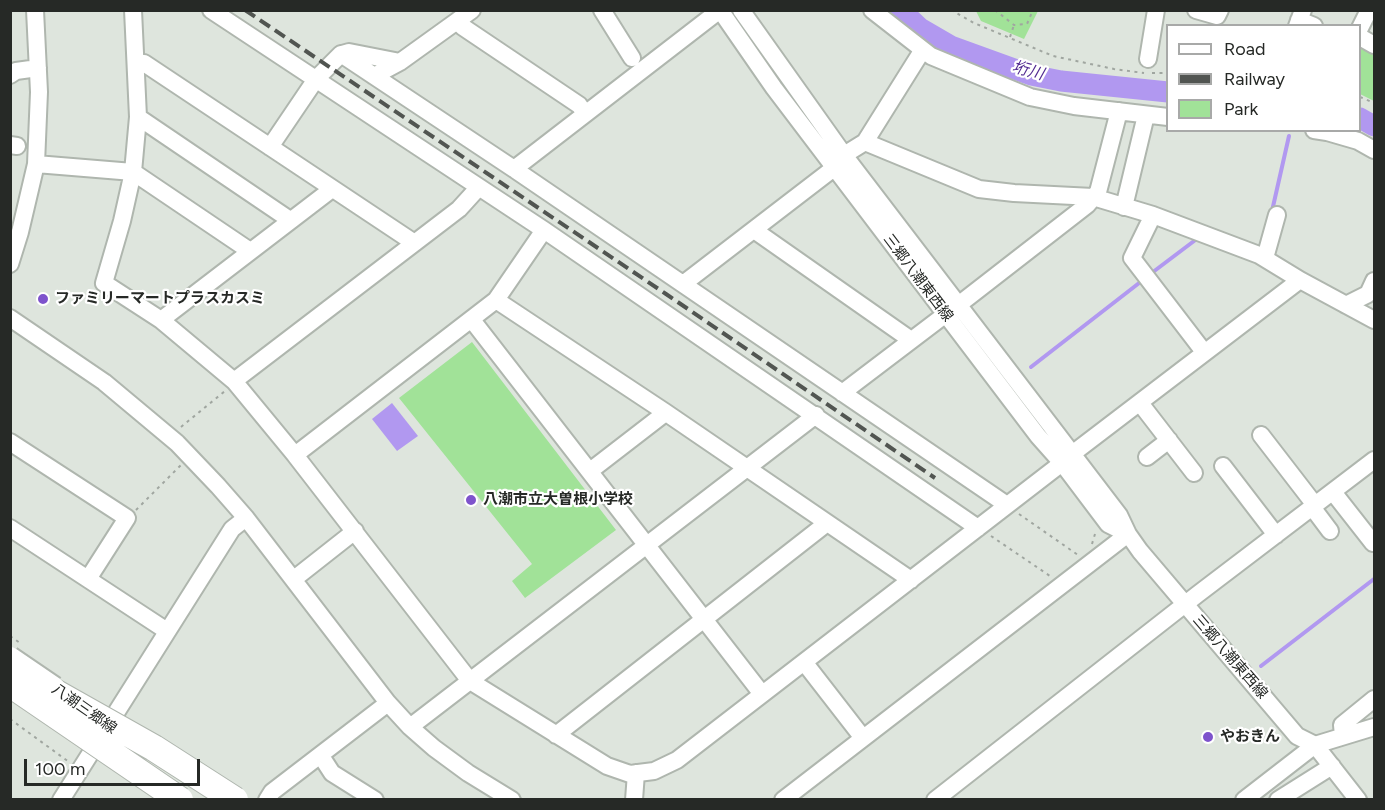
<!DOCTYPE html>
<meta charset="utf-8">
<style>
body{margin:0}
#map{position:relative;width:1385px;height:810px;overflow:hidden;background:#dee5dd;font-family:Figtree,sans-serif}
canvas{display:block}
.frame{position:absolute;inset:0;border:12px solid #262926;pointer-events:none}
.legend{position:absolute;left:1166px;top:24px;width:195px;height:108px;box-sizing:border-box;background:#fff;border:2px solid #a8a9a8;margin:0;padding:8px 10px;list-style:none;font-size:18px;color:#262926}
.legend li{display:flex;align-items:center;gap:12px;height:30px}
.legend b{width:30px;border:2px solid #a8a9a8}
.scale{position:absolute;left:24px;top:759px;width:176px;height:27px;box-sizing:border-box;border:3px solid #262926;border-top:0;padding-left:8px;font-size:18px;line-height:21px;white-space:nowrap;color:#262926;-webkit-text-stroke:4px #fff;paint-order:stroke}
</style>
<div id="map">
<canvas width="1385" height="810"></canvas>
<div class="frame"></div>
<ul class="legend">
<li><b style="height:8px;background:#fff"></b>Road</li>
<li><b style="height:8px;background:#515551"></b>Railway</li>
<li><b style="height:16px;background:#a1e298"></b>Park</li>
</ul>
<div class="scale">100 m</div>
</div>
<script>
const ctx = document.querySelector('canvas').getContext('2d');
ctx.lineJoin = 'round';
function paint(path, color) { ctx.fillStyle = color; ctx.fill(path, 'evenodd'); }
const poly = rows => new Path2D(rows.map(r => 'M' + r).join(''));
function stroke(path, color, width, dash) { ctx.strokeStyle = color; ctx.lineWidth = width; ctx.lineCap = dash ? 'butt' : 'round'; ctx.setLineDash(dash || []); ctx.stroke(path); }
function write(font, color, halo, rows, align = 'center') {
  ctx.font = font + ' Figtree,"Noto Sans JP",sans-serif'; ctx.lineWidth = 4.5; ctx.setLineDash([]); ctx.textBaseline = 'middle'; ctx.strokeStyle = halo; ctx.fillStyle = color; for (const [text, x, y, turn = 0] of rows) {
    ctx.save(); ctx.translate(x, y); ctx.rotate((+turn || 0) * Math.PI / 180); ctx.textAlign = isNaN(turn) ? turn : align; if (halo) ctx.strokeText(text, 0, 0); ctx.fillText(text, 0, 0); ctx.restore();
  }
}
paint(poly([
 [976,11,1038,11,1024,39,981,21],
 [1360,43,1374,51,1374,101,1360,94],
 [472,342,616,530,525,598,512,581,532,564,399,398]
]), '#a1e298');
paint(poly([
 [392,403,418,436,397,451,372,419]
]), '#b198f0');
stroke(poly([
 [1272,211,1289,136],
 [1149,275,1198,238],
 [1031,367,1143,280],
 [1261,666,1374,579]
]), '#b198f0', 4);
stroke(poly([
 [901,10,920,28,951,46,1031,75,1061,81,1168,92],
 [1360,118,1374,126]
]), '#b198f0', 21);
const minor = poly([
 [133,10,138,117,133,172,122,221,104,283,161,320,234,381,295,455,470,681,607,766,630,774,654,771,677,760,1062,463],
 [211,10,544,230,978,528],
 [602,10,632,58],
 [720,10,774,88,1038,436,1062,463,1108,524,1128,534],
 [741,10,844,155,1119,515,1128,534,1140,551,1297,736,1315,745,1358,800],
 [872,10,931,56,1030,97,1074,106,1168,117],
 [1196,10,1217,16,1220,10],
 [1299,20,1314,26],
 [457,21,472,10],
 [1297,26,1303,10],
 [1360,28,1369,10],
 [1360,37,1374,45],
 [342,54,349,52,400,62],
 [1148,59,1156,10],
 [136,63,144,63,413,242],
 [10,75,16,71,38,68],
 [374,76,400,62,457,21,463,27,579,105,585,113],
 [138,117,290,220],
 [1314,130,1327,132,1358,141,1374,150],
 [865,142,979,189,1014,193,1093,197,1153,215,1259,255,1300,280,1374,320],
 [10,145,17,146],
 [270,147,316,79,341,54,514,169,1007,505],
 [844,155,865,142,922,51],
 [36,164,133,172,250,251],
 [514,169,720,10],
 [1124,207,1146,115],
 [1153,215,1132,258,1204,352],
 [754,230,911,340],
 [1265,258,1277,215],
 [10,264,20,232,36,164,39,92,35,10],
 [683,284,834,168],
 [496,300,665,412,911,580],
 [1346,305,1368,294,1374,281],
 [957,306,1087,205,1098,192,1119,111],
 [10,318,104,382,177,443,218,486,246,518,388,703,410,727,434,748,468,773,512,800],
 [161,320,332,189],
 [472,320,762,694],
 [234,381,459,209,479,187],
 [842,393,946,314],
 [1140,403,1194,473],
 [1261,435,1315,505],
 [10,442,127,518,88,579],
 [1072,454,1300,280],
 [295,455,496,300,544,230],
 [1147,457,1169,440],
 [1223,466,1276,535],
 [590,471,660,417,665,412],
 [1333,492,1373,543],
 [1312,507,1330,531],
 [10,528,167,631],
 [294,579,355,531],
 [804,662,863,738],
 [410,727,816,415],
 [556,735,827,523],
 [1343,736,1342,725,1374,699],
 [321,756,332,773,375,800],
 [61,800,232,529,246,518],
 [267,800,272,792,388,703],
 [634,800,636,773],
 [783,800,1128,534],
 [935,800,1198,594,1374,460],
 [1244,800,1315,745,1374,727],
 [1278,800,1332,766]
]);
stroke(minor, '#afb6ae', 20);
stroke(poly([
 [951,10,974,23,1053,56,1114,69,1144,73],
 [995,10,1014,25,1027,24,1033,10],
 [1010,37,1014,25],
 [1152,73,1168,73],
 [1360,97,1374,103],
 [181,427,225,391],
 [136,510,181,465],
 [1019,514,1078,555],
 [991,536,1050,576],
 [1092,544,1095,534],
 [10,636,20,643],
 [10,719,69,762]
]), '#a0a6a0', 2, [3, 4.5]);
stroke(minor, '#fff', 16);
stroke(poly([
 [245,10,666,294,935,478]
]), '#515551', 4, [12, 6]);
const majorBridge = poly([
 [10,658,54,688]
]);
const highwayBridge = poly([
 [35,681,154,748,235,800],
 [10,684,180,800]
]);
stroke(majorBridge, '#afb6ae', 26, []);
stroke(highwayBridge, '#afb6ae', 28, []);
stroke(majorBridge, '#fff', 22);
stroke(highwayBridge, '#fff', 26);
for (const [x, y, r, color] of [
 [43,299,6,"#7e53cc"],
 [471,500,6,"#7e53cc"],
 [1208,737,6,"#7e53cc"]
]) { const dot = new Path2D(); dot.arc(x, y, r, 0, 2 * Math.PI); ctx.fillStyle = color; ctx.fill(dot); stroke(dot, '#fff', 2); }
write('15px', '#262926', '#fff', [
 ["三郷八潮東西線",918,278,53],
 ["三郷八潮東西線",1230,657,49],
 ["八潮三郷線",84,709,35]
]);
write('bold 15px', '#262926', '#fff', [
 ["ファミリーマートプラスカスミ",55,299],
 ["八潮市立大曽根小学校",483,500],
 ["やおきん",1220,737]
], 'left');
write('italic 16px', '#532c91', '#fff', [
 ["垳川",1028,71,15]
]);
</script>
